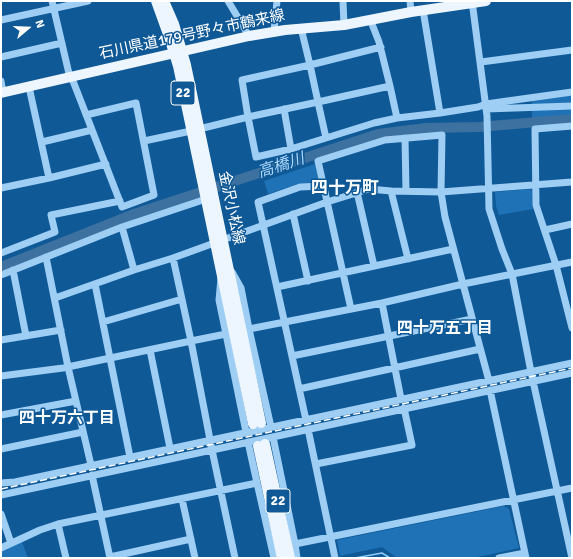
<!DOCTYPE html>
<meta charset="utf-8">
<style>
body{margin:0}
#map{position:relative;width:573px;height:559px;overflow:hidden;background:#0f5997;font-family:Signika,sans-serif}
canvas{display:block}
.frame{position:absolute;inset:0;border:2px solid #fff;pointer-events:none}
.north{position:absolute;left:8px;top:8px;width:40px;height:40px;-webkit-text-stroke:3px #0f5997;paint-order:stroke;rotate:71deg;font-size:11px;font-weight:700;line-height:16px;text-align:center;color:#fff}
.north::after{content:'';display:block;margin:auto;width:14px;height:18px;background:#fff;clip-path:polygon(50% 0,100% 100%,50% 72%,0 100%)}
</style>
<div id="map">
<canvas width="573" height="559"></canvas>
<div class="frame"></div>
<div class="north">N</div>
</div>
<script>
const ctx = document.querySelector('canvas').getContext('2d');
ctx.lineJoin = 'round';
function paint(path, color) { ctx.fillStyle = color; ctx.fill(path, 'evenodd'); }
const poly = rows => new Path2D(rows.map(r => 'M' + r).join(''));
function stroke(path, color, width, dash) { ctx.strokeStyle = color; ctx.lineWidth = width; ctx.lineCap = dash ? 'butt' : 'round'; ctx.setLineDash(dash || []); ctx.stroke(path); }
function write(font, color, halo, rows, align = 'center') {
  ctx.font = font + ' Signika,"Noto Sans JP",sans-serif'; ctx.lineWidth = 3; ctx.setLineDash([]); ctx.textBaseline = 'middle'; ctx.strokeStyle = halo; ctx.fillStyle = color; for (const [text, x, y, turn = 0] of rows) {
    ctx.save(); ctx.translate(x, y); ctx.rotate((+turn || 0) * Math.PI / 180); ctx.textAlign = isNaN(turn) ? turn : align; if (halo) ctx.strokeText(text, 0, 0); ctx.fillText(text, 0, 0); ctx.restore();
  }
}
paint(poly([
 [572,95,572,115,532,118,532,100],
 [315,164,319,182,298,184,268,194,264,181],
 [530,189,532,191,532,199,533,209,499,215,496,206,495,192],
 [504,506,509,509,519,548,473,558,397,558,382,547,340,556,337,540],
 [22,542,28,558,1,558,1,551]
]), '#1e72b5');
stroke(poly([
 [355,558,382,553,390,558]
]), '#91cbf8', 1.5);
stroke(poly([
 [1,267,134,214,378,134,426,128,479,127,572,119]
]), '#3d719f', 10);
stroke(poly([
 [52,1,70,78,73,81,122,207,154,195,136,103,86,115],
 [228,1,249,36],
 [343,1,344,25],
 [410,1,411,12],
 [472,1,487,116,489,209,502,249,512,274,531,372,572,558],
 [1,20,88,1],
 [301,28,310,65,318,102,248,117,242,80,310,65,381,47],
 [274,31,277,1],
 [1,57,62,43],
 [481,62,572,50],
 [1,81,3,93],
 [29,87,49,178],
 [284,109,291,149],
 [486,109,572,106],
 [440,113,478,107,486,104,572,92],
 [397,118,440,113,423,10],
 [572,126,535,129,536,205,556,265,572,328],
 [199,129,248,117,256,157,291,149,326,138,318,102,390,86,379,42,370,19],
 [326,138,374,123,397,118,390,86],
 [405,138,406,191],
 [144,141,191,131],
 [42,142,92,130],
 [1,188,49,178,106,164],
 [391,191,408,259],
 [357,192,374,266],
 [293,214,308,281],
 [122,227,134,270,173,258,191,341,226,334,219,300,221,278],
 [545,230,572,224],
 [1,253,55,232,51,215,120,201],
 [46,257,68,367,91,465],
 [173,258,327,202,369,189,391,191,441,192,572,182],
 [13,270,26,336],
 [232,272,241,288,249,329],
 [1,275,122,227,206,199],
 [95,284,130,457],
 [277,287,453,249],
 [55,298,134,270],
 [382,303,401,399],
 [351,309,318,161,385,140,442,135,441,192,445,217,489,381],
 [103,322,182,299],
 [226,334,246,432],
 [1,340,61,330],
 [150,350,170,448],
 [292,356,472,319],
 [1,376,63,368,191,341,212,450,572,373],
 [299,389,480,349],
 [490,390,526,558],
 [1,415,76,401],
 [306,420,258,202,300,187,323,186],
 [271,427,249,329,382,303,463,284,572,262],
 [308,429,335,558],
 [273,437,295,544],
 [1,449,83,432],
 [316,464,412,445,404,408],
 [92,475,110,558],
 [1,483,15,482,572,363],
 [257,483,274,558],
 [1,495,212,450,235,558],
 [182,499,195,558],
 [1,514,11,543],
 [58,524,66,558],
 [1,548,40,530,58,524,257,483,248,442],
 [110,557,191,539],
 [297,558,295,544,572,488],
 [499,558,525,553]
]), '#9fcef4', 7);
stroke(poly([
 [156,1,169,37,178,66,253,424],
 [164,1,174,24,186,65,261,423],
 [1,93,249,36,285,30,344,25,411,12,486,1],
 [265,444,290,558],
 [258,446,282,558]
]), '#edf6ff', 10);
stroke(poly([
 [1,489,572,368]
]), '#fff', 1.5, [7, 3]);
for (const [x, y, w] of [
 [183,93,24],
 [278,501,24]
]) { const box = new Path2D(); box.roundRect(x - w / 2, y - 12, w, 24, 3); ctx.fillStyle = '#0f5997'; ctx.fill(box); stroke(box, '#fff', 1); }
write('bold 14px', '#fff', null, [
 ["22",183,93],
 ["22",278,501]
]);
write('15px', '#fff', '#0f5997', [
 ["石川県道179号野々市鶴来線",192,35,-12],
 ["金沢小松線",231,208,78]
]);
write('italic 16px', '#acd8fb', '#0f5997', [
 ["高橋川",281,166,-18]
]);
write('bold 16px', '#fff', '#0f5997', [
 ["四十万五丁目",445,329],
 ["四十万六丁目",67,419]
]);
write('bold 17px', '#fff', '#0f5997', [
 ["四十万町",345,189]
]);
</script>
